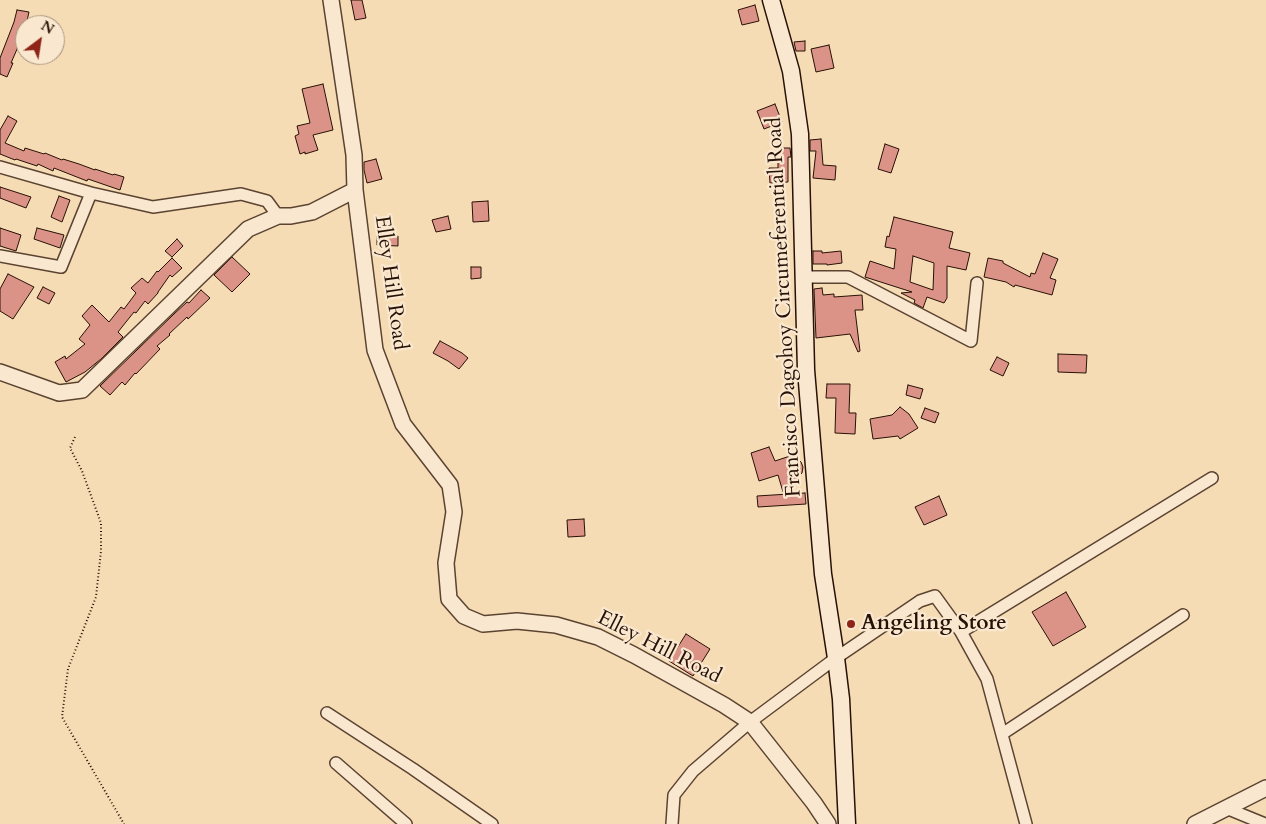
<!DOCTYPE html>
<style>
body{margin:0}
#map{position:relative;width:1266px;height:824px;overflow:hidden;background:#f6dcb5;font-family:Cardo,serif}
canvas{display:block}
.north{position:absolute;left:15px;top:15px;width:50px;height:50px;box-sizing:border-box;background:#f9e8cf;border:1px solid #a5927e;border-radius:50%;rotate:31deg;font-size:14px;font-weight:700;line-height:20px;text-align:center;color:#271005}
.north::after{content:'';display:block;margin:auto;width:18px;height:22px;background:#8f2418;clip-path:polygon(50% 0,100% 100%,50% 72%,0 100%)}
</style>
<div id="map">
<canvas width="1266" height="824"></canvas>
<div class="north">N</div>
</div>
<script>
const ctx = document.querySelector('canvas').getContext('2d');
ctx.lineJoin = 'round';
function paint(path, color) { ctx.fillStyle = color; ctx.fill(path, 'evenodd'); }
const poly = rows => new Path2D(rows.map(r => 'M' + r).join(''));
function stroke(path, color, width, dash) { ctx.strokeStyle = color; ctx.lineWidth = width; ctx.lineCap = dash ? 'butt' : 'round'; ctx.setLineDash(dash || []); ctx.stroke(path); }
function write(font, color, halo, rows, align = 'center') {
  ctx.font = font + ' Cardo,serif'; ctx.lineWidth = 4.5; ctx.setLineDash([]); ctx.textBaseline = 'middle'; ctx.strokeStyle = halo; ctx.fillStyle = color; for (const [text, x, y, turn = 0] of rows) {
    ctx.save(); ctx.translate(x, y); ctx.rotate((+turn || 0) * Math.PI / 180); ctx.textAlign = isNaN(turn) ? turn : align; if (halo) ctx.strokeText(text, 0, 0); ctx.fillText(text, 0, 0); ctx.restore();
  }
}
const building = poly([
 [351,0,362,0,366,18,355,20,351,0],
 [755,5,759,21,742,25,738,10,755,5],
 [17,10,29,12,26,25,25,25,24,33,11,63,13,63,7,77,0,74,0,58,14,22,17,10],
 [805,41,805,51,796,51,794,42,805,41],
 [829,45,834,68,816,72,811,49,829,45],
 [323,84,333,130,313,135,318,150,305,154,305,152,300,154,295,136,299,134,297,126,310,123,302,89,323,84],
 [775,104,782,122,764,129,757,111,775,104],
 [8,116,17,121,5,143,24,151,25,148,44,154,45,153,62,160,63,159,79,164,95,170,95,169,113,175,114,174,124,177,120,190,88,179,87,181,54,168,53,171,38,164,37,166,16,159,15,160,0,154,0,130,8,116],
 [821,139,823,165,836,166,835,180,813,178,816,151,810,151,810,140,821,139],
 [885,144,899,149,891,173,878,169,885,144],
 [778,148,790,148,791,157,788,157,788,182,770,183,769,168,778,168,778,148],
 [376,159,382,179,367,183,364,170,364,162,376,159],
 [0,187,31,197,26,208,0,198,0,187],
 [59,196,70,200,62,222,51,217,59,196],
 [488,201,489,221,473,222,472,202,488,201],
 [448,216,451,229,436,232,432,220,448,216],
 [894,217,953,232,949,248,970,253,966,270,947,266,947,298,944,303,927,297,923,308,914,303,915,300,901,293,912,292,865,277,870,261,894,269,896,249,885,247,887,236,889,237,894,217],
 [913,256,934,263,933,290,910,282,913,256],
 [0,228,21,235,16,251,0,246,0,228],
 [37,228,64,235,60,248,34,239,37,228],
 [377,235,398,236,398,246,377,245,377,235],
 [177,239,183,246,172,257,165,251,177,239],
 [813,251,822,251,822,253,841,251,842,263,827,265,827,264,813,264,813,251],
 [1043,253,1058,259,1050,278,1056,280,1052,295,1015,285,1014,287,1006,282,984,277,988,258,1003,261,1003,263,1030,277,1031,273,1035,274,1043,253],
 [232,257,250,274,232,292,214,275,232,257],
 [172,258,182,268,172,277,170,275,158,292,158,293,148,304,145,301,136,313,134,312,118,332,123,337,101,359,85,372,66,382,55,362,65,356,66,359,85,344,79,339,90,325,82,316,92,305,109,322,121,307,124,309,136,293,131,288,142,278,148,283,157,271,158,272,172,258],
 [471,267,481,267,481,278,471,279,471,267],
 [8,274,34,287,13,319,0,311,0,289,8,274],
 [43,287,55,293,49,304,37,298,43,287],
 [822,288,823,295,834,294,834,297,862,295,863,310,855,310,860,351,858,352,850,334,816,338,814,289,822,288],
 [201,290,210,298,188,319,187,317,169,334,170,335,157,346,160,349,136,374,135,373,125,385,122,382,110,395,100,386,174,314,187,302,189,303,201,290],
 [440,341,462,353,468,358,459,369,448,361,433,353,440,341],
 [1058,354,1087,355,1086,373,1058,372,1058,354],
 [997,357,1009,363,1003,376,990,370,997,357],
 [827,384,850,384,849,413,856,413,855,434,835,433,836,398,826,398,827,384],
 [908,385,923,389,920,399,906,395,908,385],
 [900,407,909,414,918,428,900,439,898,436,873,439,870,419,892,415,900,407],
 [925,408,939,413,935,423,921,418,925,408],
 [769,447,775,461,787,457,795,457,801,462,803,467,802,473,783,492,778,475,759,481,751,453,769,447],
 [805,493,806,504,758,507,757,496,805,493],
 [939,496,947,515,924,525,915,507,939,496],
 [584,519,585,536,568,537,567,520,584,519],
 [1066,592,1086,627,1053,646,1032,612,1066,592],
 [686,634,710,649,693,676,669,661,686,634]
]);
paint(building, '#dc9387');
stroke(building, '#271005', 1);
const minor = poly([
 [0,167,91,193,153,207,241,194,267,201,278,216],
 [0,256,61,267,91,193],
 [803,277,848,277,971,341,977,283],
 [961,632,1212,478],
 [327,713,413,769,492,824],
 [1002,734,1183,615],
 [336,763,406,824],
 [1226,808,1265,824],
 [672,824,674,795,693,771,750,722,836,658,920,601,935,596,961,632,987,679,1026,824]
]);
const tertiary = poly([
 [331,0,354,155,355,190,375,350,403,424,450,485,454,512,446,563,449,599,464,616,483,624,517,621,556,625,598,637,634,655,724,705,750,722,814,803,828,824],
 [0,372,59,393,82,390,248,229,278,216,291,216,312,212,355,190],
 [1195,824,1266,788]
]);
const secondary = poly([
 [771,0,791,71,800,134,806,370,823,574,836,658,841,699,847,824]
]);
stroke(minor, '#5b4331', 14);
stroke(tertiary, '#5b4331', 18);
stroke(secondary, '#271005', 19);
stroke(poly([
 [75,437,70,448,82,471,101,523,101,551,96,597,68,669,62,717,124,824]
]), '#271005', 2, [1, 2.5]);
stroke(minor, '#f9e8cf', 11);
stroke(tertiary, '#f9e8cf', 15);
stroke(secondary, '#f9e8cf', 16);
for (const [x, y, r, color] of [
 [851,624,5,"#8f2418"]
]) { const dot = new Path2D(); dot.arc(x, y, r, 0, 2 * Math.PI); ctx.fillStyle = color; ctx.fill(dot); stroke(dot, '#f9e8cf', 2); }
write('21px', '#271005', '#f9e8cf', [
 ["Elley Hill Road",390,283,82],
 ["Francisco Dagohoy Circumeferential Road",785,307,-93],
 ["Elley Hill Road",659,648,27]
]);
write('bold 21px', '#271005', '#f9e8cf', [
 ["Angeling Store",861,624]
], 'left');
</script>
